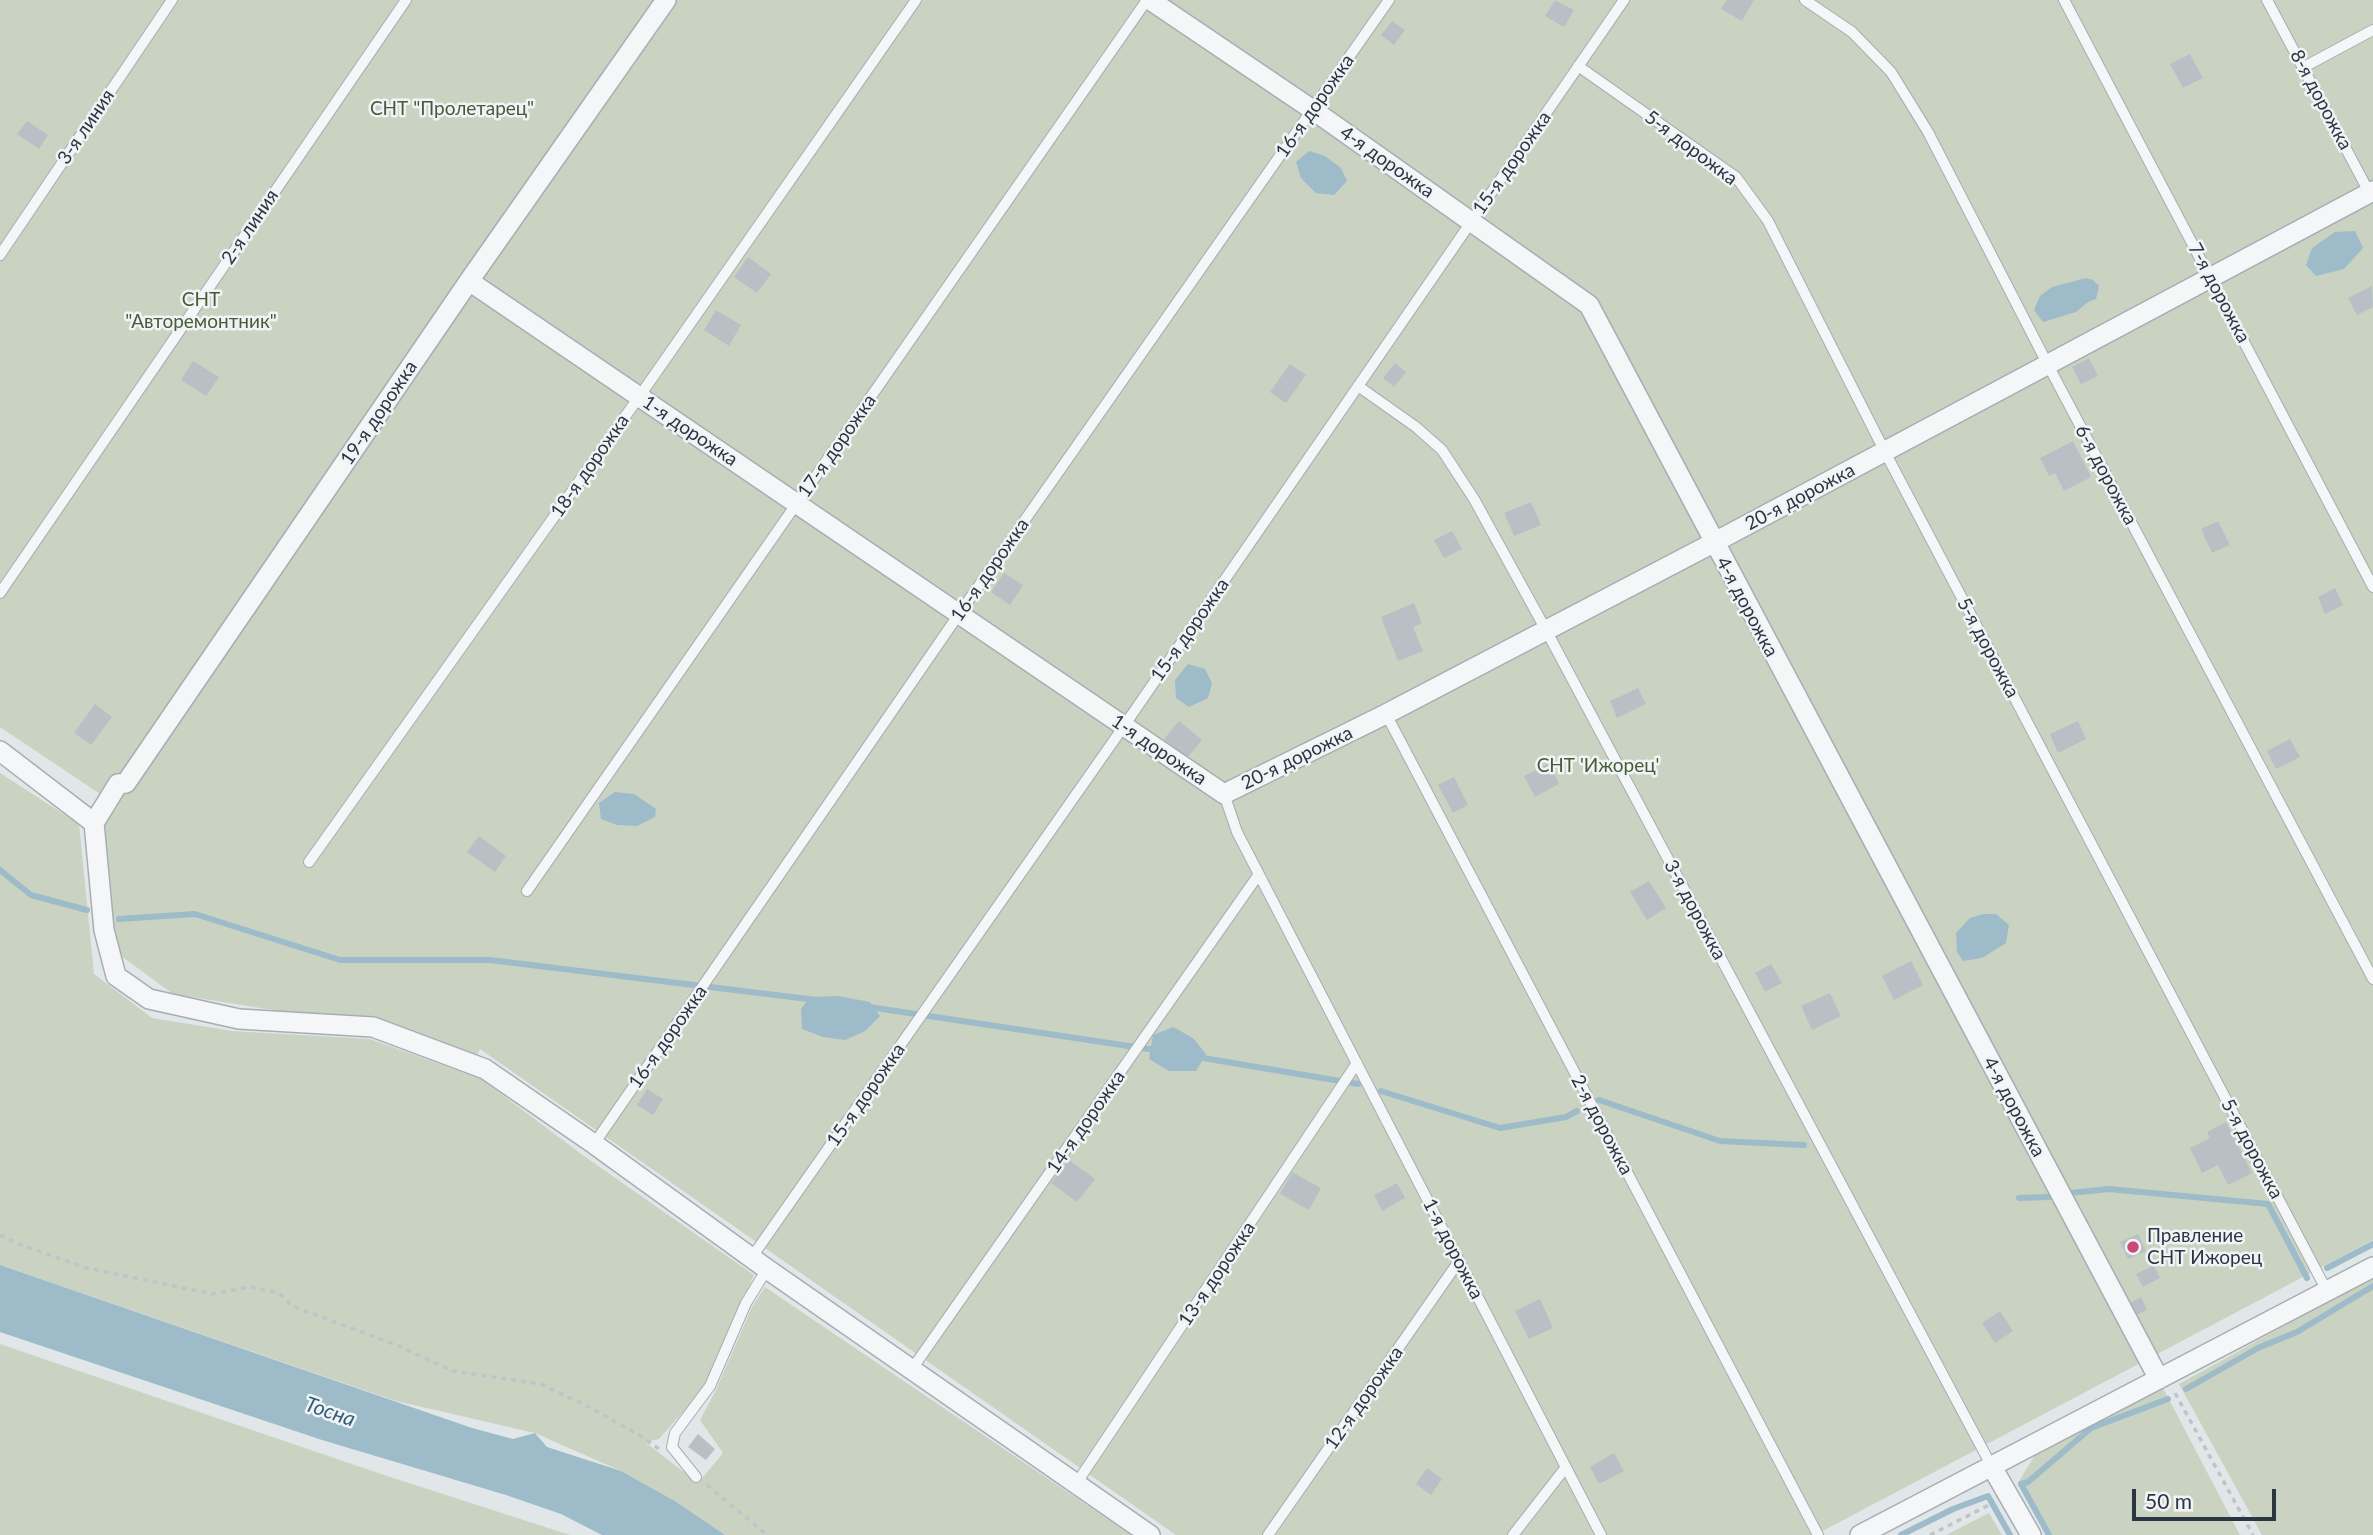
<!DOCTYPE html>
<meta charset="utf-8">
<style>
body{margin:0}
#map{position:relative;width:2373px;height:1535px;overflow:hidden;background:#e1e6e9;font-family:Lato,sans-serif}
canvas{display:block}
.scale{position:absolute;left:2132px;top:1489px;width:144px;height:32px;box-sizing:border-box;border:4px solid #2a3741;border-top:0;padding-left:9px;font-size:21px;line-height:24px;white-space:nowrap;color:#2a3741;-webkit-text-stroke:5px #f1f4f7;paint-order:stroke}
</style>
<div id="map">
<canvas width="2373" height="1535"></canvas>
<div class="scale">50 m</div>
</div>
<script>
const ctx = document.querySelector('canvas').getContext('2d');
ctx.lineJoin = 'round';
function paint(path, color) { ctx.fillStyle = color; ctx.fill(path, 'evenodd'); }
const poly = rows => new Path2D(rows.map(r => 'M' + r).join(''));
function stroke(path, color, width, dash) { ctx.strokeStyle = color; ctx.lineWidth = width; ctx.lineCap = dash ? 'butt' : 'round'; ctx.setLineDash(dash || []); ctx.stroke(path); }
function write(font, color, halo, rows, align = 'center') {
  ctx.font = font + ' Lato,sans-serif'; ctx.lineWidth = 5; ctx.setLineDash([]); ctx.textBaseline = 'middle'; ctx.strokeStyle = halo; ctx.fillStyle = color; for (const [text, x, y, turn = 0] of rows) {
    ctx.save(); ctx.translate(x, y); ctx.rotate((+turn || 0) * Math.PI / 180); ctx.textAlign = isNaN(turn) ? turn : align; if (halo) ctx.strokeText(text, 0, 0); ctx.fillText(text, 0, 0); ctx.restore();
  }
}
paint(poly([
 [0,0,2373,0,2373,1240,1815,1535,1176,1535,480,1049,477,1056,374,1020,279,1011,173,994,117,953,103,824,118,806,0,727],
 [0,773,79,824,94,974,152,1018,232,1031,370,1039,481,1079,584,1156,754,1275,705,1387,659,1439,645,1442,698,1483,723,1453,700,1420,716,1390,752,1307,765,1287,1131,1535,725,1535,675,1501,621,1471,535,1433,396,1401,0,1265],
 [2373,1277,2373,1535,2262,1535,2179,1384],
 [0,1344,381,1474,570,1535,0,1535],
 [2163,1388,2240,1535,2049,1535,2018,1483,2035,1455],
 [1989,1513,2002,1535,1946,1535]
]), '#cad3c2');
paint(poly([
 [1309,151,1325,156,1341,168,1347,181,1334,195,1316,193,1301,178,1296,162],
 [2355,231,2363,248,2344,269,2316,276,2306,265,2312,248,2335,232],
 [2086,278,2093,280,2099,286,2096,299,2088,302,2076,312,2043,322,2034,310,2040,296,2052,287],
 [1188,664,1205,669,1212,683,1208,698,1189,707,1176,698,1175,680],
 [615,792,634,794,656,809,655,817,637,826,617,825,601,819,599,803],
 [1983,914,1996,914,2009,925,2006,943,1982,958,1963,961,1957,952,1956,933,1970,918],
 [838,996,870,1002,880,1016,865,1031,845,1040,823,1037,802,1029,801,1009,810,997],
 [1173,1027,1193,1038,1206,1054,1196,1071,1169,1071,1149,1059,1153,1035],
 [0,1265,472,1428,513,1439,535,1433,547,1447,621,1471,675,1501,725,1535,602,1535,561,1514,506,1495,322,1440,0,1332]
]), '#9dbbc9');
stroke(poly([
 [0,870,31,895,87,910],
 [119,919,195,914,340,960,490,960,816,1000],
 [869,1007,1155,1050],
 [1197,1057,1358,1084],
 [1381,1091,1500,1128,1566,1117,1577,1111],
 [1599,1100,1720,1141,1804,1145],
 [2070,1193,2109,1189,2268,1204,2307,1278],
 [2019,1198,2049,1197],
 [2327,1268,2373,1244],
 [2186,1389,2258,1348,2297,1332,2373,1286],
 [1901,1535,1953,1509,1988,1496,2010,1535],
 [2049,1535,2021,1484,2028,1482,2091,1428,2168,1399]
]), '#9dbbc9', 6);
paint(poly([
 [1555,0,1574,10,1564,27,1545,16],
 [1727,0,1754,0,1742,21,1721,9],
 [1392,21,1405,30,1394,45,1381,35],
 [2190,54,2203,78,2183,88,2170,64],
 [27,121,48,135,39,149,17,134],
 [748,257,771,274,757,293,734,277],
 [2372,286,2373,307,2357,315,2348,298],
 [716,310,741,325,729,346,704,330],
 [2089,358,2098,376,2081,384,2072,367],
 [193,361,219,377,206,396,181,380],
 [1395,363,1406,372,1394,387,1383,378],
 [1290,364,1306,375,1286,403,1270,392],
 [2073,441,2091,477,2064,491,2055,473,2049,476,2040,458],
 [1531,502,1541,525,1514,536,1504,513],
 [2218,521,2230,545,2212,553,2201,529],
 [1452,531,1462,549,1444,558,1434,540],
 [1004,573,1023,585,1010,605,991,592],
 [2335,588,2343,605,2325,614,2318,597],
 [1414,603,1422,623,1413,627,1423,651,1398,661,1381,617],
 [1638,688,1646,704,1617,718,1610,701],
 [95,704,112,717,91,745,74,733],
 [1179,721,1202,740,1187,758,1164,739],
 [2078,721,2086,739,2058,753,2050,734],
 [2290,739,2300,757,2276,769,2267,751],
 [1549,763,1559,784,1535,797,1524,776],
 [1454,777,1468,805,1453,813,1438,785],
 [479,836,506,856,495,872,467,852],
 [1649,881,1666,908,1647,920,1630,892],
 [1911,961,1923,985,1894,1000,1882,976],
 [1771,964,1782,983,1765,992,1755,973],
 [1830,993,1841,1016,1812,1030,1801,1006],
 [647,1089,663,1099,653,1115,637,1105],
 [2226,1122,2252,1173,2228,1185,2218,1165,2202,1173,2190,1148,2210,1138,2207,1132],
 [1069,1160,1095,1179,1077,1202,1051,1183],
 [1292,1172,1321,1188,1309,1210,1280,1194],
 [1397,1183,1405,1198,1382,1211,1374,1195],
 [2138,1234,2146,1251,2128,1259,2120,1242],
 [2154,1265,2160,1278,2143,1287,2136,1274],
 [2141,1297,2147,1310,2136,1315,2130,1303],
 [1540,1299,1553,1328,1529,1339,1515,1311],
 [2000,1311,2013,1331,1995,1343,1982,1323],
 [698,1434,715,1449,706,1460,688,1447],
 [1614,1453,1624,1471,1599,1484,1590,1467],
 [1427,1468,1442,1479,1431,1495,1416,1484]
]), '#b8c0c6');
const lane = poly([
 [1805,0,1852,32,1891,72,1928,132,2048,365,2373,979],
 [2064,0,2373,587],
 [2267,0,2370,194],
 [1578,66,1736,177,1768,221,1885,452,2327,1291],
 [2304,67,2373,30],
 [0,255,172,0],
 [1358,386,1416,427,1442,450,1474,499,1546,630,1992,1467],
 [0,593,406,0],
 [1386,714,1818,1535],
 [1224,794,1237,832,1601,1535],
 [309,862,639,397,916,0],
 [527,891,1147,0],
 [594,1144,959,614,1389,0],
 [752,1257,1124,726,1624,0],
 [912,1369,1259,874],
 [696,1477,672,1447,675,1433,710,1386,746,1303,767,1269],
 [1076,1484,1357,1063],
 [1268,1535,1459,1261],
 [1513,1535,1566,1467]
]);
const street = poly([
 [1150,0,1313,110,1589,305,2159,1379],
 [469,281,1224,794,1386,714,1713,543,2373,191],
 [0,751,94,823,104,930,116,976,149,999,239,1019,373,1027,485,1069,594,1144,767,1269,1150,1535],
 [94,823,118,784,126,783,469,281,666,0],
 [1992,1467,2031,1535],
 [1860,1535,2373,1267]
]);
stroke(lane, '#a6aeb3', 12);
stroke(street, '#a6aeb3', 22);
stroke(poly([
 [0,1235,21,1245,87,1268,212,1294,250,1287,279,1293,292,1306,399,1346,452,1371,541,1384,589,1407,642,1437,659,1449],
 [2175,1393,2253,1535],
 [707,1485,767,1535],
 [1930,1535,1991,1504]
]), '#bfc4c8', 3.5, [5, 5]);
stroke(lane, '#f4f6f8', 10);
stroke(street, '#f4f6f8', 19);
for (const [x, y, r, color] of [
 [2133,1247,7,"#cb4976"]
]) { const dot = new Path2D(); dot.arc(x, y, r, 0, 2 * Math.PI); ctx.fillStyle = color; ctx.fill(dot); stroke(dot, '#f1f4f7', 2.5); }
write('19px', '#2a3741', '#f1f4f7', [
 ["8-я дорожка",2321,100,62],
 ["16-я дорожка",1315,106,-55],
 ["3-я линия",86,127,-56],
 ["5-я дорожка",1691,148,37],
 ["4-я дорожка",1387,162,35],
 ["15-я дорожка",1512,163,-55],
 ["2-я линия",250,227,-56],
 ["7-я дорожка",2219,293,62],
 ["19-я дорожка",379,413,-56],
 ["1-я дорожка",690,431,34],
 ["17-я дорожка",837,446,-55],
 ["18-я дорожка",590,466,-55],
 ["6-я дорожка",2106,475,62],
 ["20-я дорожка",1800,497,-28],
 ["16-я дорожка",990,570,-55],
 ["4-я дорожка",1747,607,62],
 ["15-я дорожка",1190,630,-55],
 ["5-я дорожка",1988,648,62],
 ["1-я дорожка",1159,750,34],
 ["20-я дорожка",1297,758,-26],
 ["3-я дорожка",1695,910,62],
 ["16-я дорожка",668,1037,-55],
 ["15-я дорожка",866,1095,-55],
 ["4-я дорожка",2014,1107,62],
 ["14-я дорожка",1086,1122,-55],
 ["2-я дорожка",1602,1125,62],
 ["5-я дорожка",2252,1149,62],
 ["1-я дорожка",1453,1249,63],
 ["13-я дорожка",1217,1274,-56],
 ["12-я дорожка",1364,1398,-55]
]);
write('19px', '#455c37', '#f1f4f7', [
 ["СНТ \"Пролетарец\"",452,109],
 ["СНТ",201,300],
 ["\"Авторемонтник\"",201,322],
 ["СНТ 'Ижорец'",1598,766]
]);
write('19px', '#2a3741', '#f1f4f7', [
 ["Правление",2147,1236],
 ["СНТ Ижорец",2147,1258]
], 'left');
write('italic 21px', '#345d74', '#f1f4f7', [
 ["Тосна",330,1412,19]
]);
</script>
